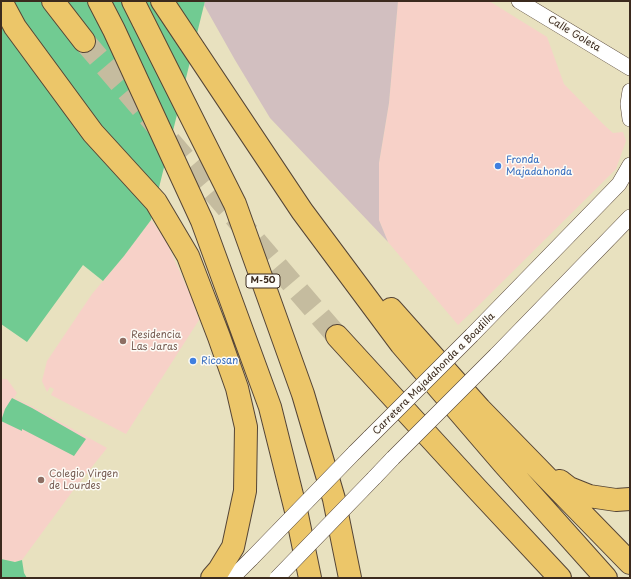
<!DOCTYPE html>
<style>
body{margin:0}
#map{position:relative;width:631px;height:579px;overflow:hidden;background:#e8e1bf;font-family:"Playpen Sans",sans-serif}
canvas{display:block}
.frame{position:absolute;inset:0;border:2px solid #3b2a1e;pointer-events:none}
</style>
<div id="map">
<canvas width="631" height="579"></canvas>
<div class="frame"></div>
</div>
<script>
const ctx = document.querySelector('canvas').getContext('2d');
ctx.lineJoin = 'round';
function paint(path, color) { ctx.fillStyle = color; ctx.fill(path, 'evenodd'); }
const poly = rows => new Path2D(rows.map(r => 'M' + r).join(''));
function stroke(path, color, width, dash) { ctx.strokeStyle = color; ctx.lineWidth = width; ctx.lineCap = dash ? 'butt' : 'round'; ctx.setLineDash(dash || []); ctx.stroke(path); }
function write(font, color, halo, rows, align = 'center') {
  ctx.font = font + ' "Playpen Sans",sans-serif'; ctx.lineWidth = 3; ctx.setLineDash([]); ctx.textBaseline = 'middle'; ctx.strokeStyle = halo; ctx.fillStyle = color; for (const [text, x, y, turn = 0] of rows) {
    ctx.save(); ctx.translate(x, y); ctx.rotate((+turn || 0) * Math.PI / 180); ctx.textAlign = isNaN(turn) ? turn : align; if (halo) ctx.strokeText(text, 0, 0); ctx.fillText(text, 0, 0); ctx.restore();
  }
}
paint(poly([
 [398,1,489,1,547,37,564,84,603,124,613,133,623,132,626,141,616,169,477,307,458,325,388,242,379,220,379,163,389,103],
 [151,220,166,241,192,299,199,320,126,434,51,395,54,389,50,387,47,392,42,381,47,361,92,294,124,256],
 [1,379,7,379,17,393,14,398,33,407,107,448,72,492,22,560,15,562,1,559]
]), '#f7d1c8');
paint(poly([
 [205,1,398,1,389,103,379,163,379,220,388,242,270,118,235,60,204,5]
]), '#d2bfc0');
paint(poly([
 [1,1,205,1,151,220,124,256,103,281,83,265,27,342,1,324],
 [12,398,32,408,86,439,74,456,22,429,22,431,1,421,5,409],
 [1,559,15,562,22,560,24,573,27,578,1,578]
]), '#71cb92');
stroke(poly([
 [84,41,337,336]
]), '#c5bc9f', 22, [22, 11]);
const minor = poly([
 [519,1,630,68],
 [630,91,628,104,630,119],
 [472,335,619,184,630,165],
 [496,355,630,217],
 [354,453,370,437],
 [374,478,393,458],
 [232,578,252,558]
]);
const highway = poly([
 [1,1,15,27,93,133,156,202,188,256,219,337,237,388,246,427,245,491,233,547,219,570,212,578],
 [53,1,84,41],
 [99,1,114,30,202,221,270,407,297,515,310,578],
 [133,1,235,204,303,394,334,499,350,578],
 [162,1,302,211,401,344,504,464,606,578],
 [391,309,480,409,630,563],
 [337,336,477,489,560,578],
 [560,481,569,488,589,496,616,500,630,499]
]);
stroke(minor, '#554536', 16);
stroke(highway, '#554536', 24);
stroke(minor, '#fff', 15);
stroke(highway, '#ecc669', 22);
const minorBridge = poly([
 [370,437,472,335],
 [393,458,496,355],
 [252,558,354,453],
 [277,578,374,478]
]);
stroke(minorBridge, '#554536', 16, []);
stroke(minorBridge, '#fff', 15);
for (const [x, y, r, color] of [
 [498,166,4,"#3f7fe0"],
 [123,341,4,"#8d6e63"],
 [193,361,4,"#3f7fe0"],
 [41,480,4,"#8d6e63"]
]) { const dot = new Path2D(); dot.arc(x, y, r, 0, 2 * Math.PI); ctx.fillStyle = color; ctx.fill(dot); stroke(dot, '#fdfcf7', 1.5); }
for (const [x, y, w] of [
 [263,281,34]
]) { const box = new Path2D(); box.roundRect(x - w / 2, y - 7, w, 14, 3); ctx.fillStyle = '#fdfcf7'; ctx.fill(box); stroke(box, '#3b2a1e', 1); }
write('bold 9px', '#3b2a1e', null, [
 ["M-50",263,281]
]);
write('10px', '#3b2a1e', '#fdfcf7', [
 ["Calle Goleta",574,34,31],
 ["Carretera Majadahonda a Boadilla",434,374,-45]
]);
write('10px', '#366cbe', '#fdfcf7', [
 ["Fronda",506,160],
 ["Majadahonda",506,172],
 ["Ricosan",201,361]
], 'left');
write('10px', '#785e54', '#fdfcf7', [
 ["Residencia",131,335],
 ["Las Jaras",131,347],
 ["Colegio Virgen",49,474],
 ["de Lourdes",49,486]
], 'left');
</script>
